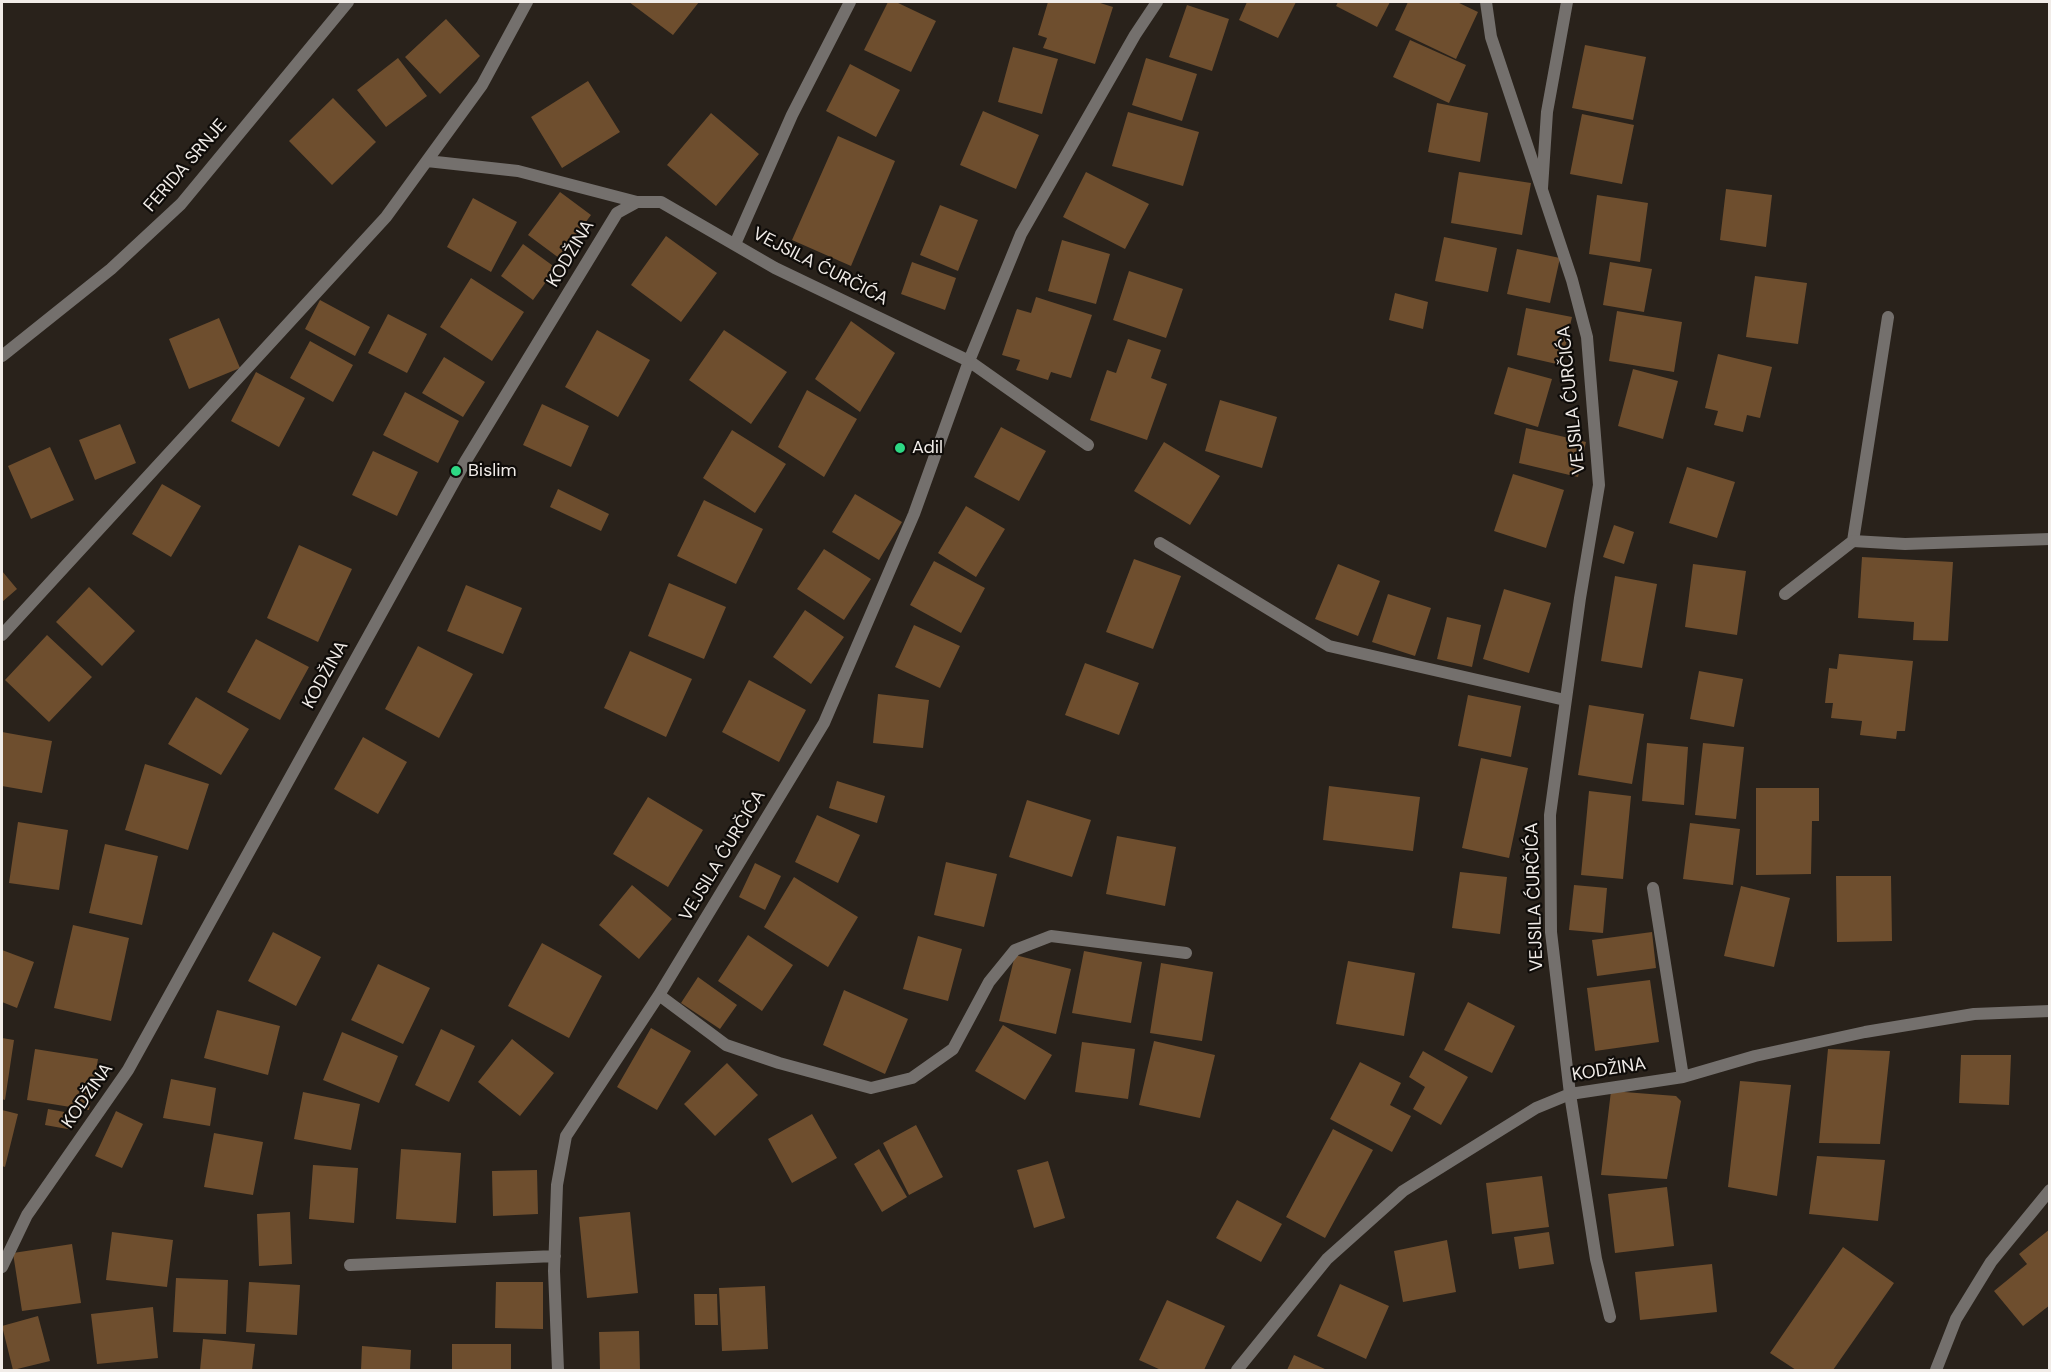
<!DOCTYPE html>
<meta charset="utf-8">
<style>
body{margin:0}
#map{position:relative;width:2051px;height:1372px;overflow:hidden;background:#29221b;font-family:"DM Sans",sans-serif}
canvas{display:block}
.frame{position:absolute;inset:0;border:3px solid #f1ece8;pointer-events:none}
</style>
<div id="map">
<canvas width="2051" height="1372"></canvas>
<div class="frame"></div>
</div>
<script>
const ctx = document.querySelector('canvas').getContext('2d');
ctx.lineJoin = 'round';
function paint(path, color) { ctx.fillStyle = color; ctx.fill(path, 'evenodd'); }
const poly = rows => new Path2D(rows.map(r => 'M' + r).join(''));
function stroke(path, color, width, dash) { ctx.strokeStyle = color; ctx.lineWidth = width; ctx.lineCap = dash ? 'butt' : 'round'; ctx.setLineDash(dash || []); ctx.stroke(path); }
function write(font, color, halo, rows, align = 'center') {
  ctx.font = font + ' "DM Sans",sans-serif'; ctx.lineWidth = 4.5; ctx.setLineDash([]); ctx.textBaseline = 'middle'; ctx.strokeStyle = halo; ctx.fillStyle = color; for (const [text, x, y, turn = 0] of rows) {
    ctx.save(); ctx.translate(x, y); ctx.rotate((+turn || 0) * Math.PI / 180); ctx.textAlign = isNaN(turn) ? turn : align; if (halo) ctx.strokeText(text, 0, 0); ctx.fillText(text, 0, 0); ctx.restore();
  }
}
paint(poly([
 [629,2,699,2,673,35],
 [888,2,896,2,936,21,911,72,864,50],
 [1048,2,1097,2,1113,7,1095,64,1043,48,1047,38,1038,35],
 [1247,2,1296,2,1278,38,1239,20],
 [1338,2,1390,2,1377,27,1336,6],
 [1408,2,1457,2,1478,12,1456,59,1395,30],
 [1187,5,1229,19,1212,71,1169,57],
 [446,19,480,56,440,94,405,57],
 [1410,40,1466,65,1449,103,1393,77],
 [1585,45,1646,57,1633,120,1572,108],
 [1013,47,1058,59,1042,114,998,102],
 [398,58,427,96,386,127,357,90],
 [1146,58,1197,74,1182,121,1132,105],
 [850,64,900,90,876,137,826,111],
 [588,81,620,132,562,168,531,117],
 [333,98,376,142,332,185,289,141],
 [1437,103,1488,113,1480,162,1428,152],
 [983,111,1039,135,1016,189,960,165],
 [1128,112,1199,132,1183,186,1112,166],
 [711,113,759,154,716,206,667,165],
 [1582,114,1634,125,1622,184,1570,174],
 [838,136,895,161,851,266,792,240],
 [1086,172,1149,204,1125,249,1063,217],
 [1459,172,1531,183,1522,235,1451,223],
 [1726,189,1772,195,1766,247,1720,240],
 [560,192,591,215,559,258,528,235],
 [1597,195,1648,203,1640,262,1589,254],
 [473,198,517,222,491,272,447,247],
 [940,205,978,220,958,271,920,255],
 [666,236,717,273,681,322,631,285],
 [1444,237,1497,248,1488,292,1435,281],
 [1062,240,1110,254,1096,304,1048,291],
 [523,244,556,268,533,300,501,276],
 [1517,249,1560,258,1550,303,1507,294],
 [912,262,956,278,945,310,901,294],
 [1610,262,1652,269,1644,312,1603,305],
 [1129,271,1183,289,1166,338,1113,320],
 [1755,276,1807,283,1798,344,1746,337],
 [471,278,524,312,492,361,440,327],
 [1395,293,1428,302,1423,329,1389,320],
 [1036,297,1092,315,1071,378,1051,372,1048,380,1016,370,1020,360,1002,355,1017,309,1031,313],
 [320,300,370,327,355,356,305,329],
 [1526,308,1572,317,1561,365,1517,355],
 [1617,311,1682,322,1674,372,1609,361],
 [388,314,427,334,407,373,368,353],
 [219,318,240,368,189,389,169,339],
 [851,321,895,353,860,412,815,379],
 [597,330,650,360,618,417,565,387],
 [724,330,787,372,751,424,689,380],
 [1128,339,1161,350,1151,378,1167,384,1147,440,1090,420,1107,370,1116,373],
 [310,341,353,365,333,402,290,378],
 [1718,354,1772,367,1760,418,1747,415,1743,432,1714,425,1718,411,1705,408],
 [444,357,485,382,463,417,422,393],
 [1508,367,1552,379,1538,427,1494,414],
 [1633,369,1678,381,1663,439,1618,426],
 [256,372,305,398,279,447,231,421],
 [807,390,857,419,824,477,778,447],
 [405,392,459,421,438,463,383,435],
 [1220,400,1277,417,1262,468,1205,451],
 [542,404,589,426,571,467,523,445],
 [120,424,136,463,95,480,79,440],
 [1001,427,1046,451,1019,501,974,477],
 [1526,428,1586,442,1578,477,1519,463],
 [732,430,786,464,755,513,703,478],
 [1164,442,1220,476,1190,525,1134,491],
 [50,447,74,500,31,519,8,466],
 [373,451,418,472,397,516,352,495],
 [1687,467,1735,482,1717,538,1669,523],
 [1513,474,1564,490,1546,548,1494,531],
 [162,484,201,506,171,557,132,534],
 [558,489,609,514,601,531,550,507],
 [855,494,902,522,879,560,832,532],
 [704,500,763,529,736,584,677,556],
 [966,506,1005,529,976,577,938,553],
 [1614,525,1634,532,1624,564,1603,557],
 [299,545,352,569,318,642,267,618],
 [824,549,871,579,844,620,797,589],
 [1862,557,1953,562,1948,641,1913,640,1914,622,1858,618],
 [1134,559,1181,576,1153,649,1106,632],
 [934,561,985,588,961,633,910,605],
 [1338,564,1380,581,1358,636,1315,619],
 [1693,564,1746,571,1737,635,1685,627],
 [2,571,17,589,2,602],
 [1615,576,1657,584,1642,668,1601,661],
 [669,583,726,607,704,659,648,636],
 [466,585,522,608,503,654,447,631],
 [89,587,135,631,102,666,56,622],
 [1504,589,1551,603,1529,673,1483,659],
 [1388,594,1431,608,1415,656,1372,642],
 [805,610,844,637,811,684,773,657],
 [1447,617,1481,625,1472,667,1437,659],
 [914,625,960,646,940,688,895,667],
 [47,635,92,677,49,722,5,680],
 [256,639,309,667,280,720,227,692],
 [418,646,473,674,439,738,385,709],
 [630,651,692,679,666,737,604,708],
 [1839,654,1913,661,1905,731,1897,731,1896,739,1860,735,1862,721,1831,718,1833,703,1825,703,1829,668,1837,669],
 [1085,663,1139,683,1119,735,1065,715],
 [1699,671,1743,679,1734,727,1690,719],
 [749,680,806,710,779,762,722,732],
 [878,694,929,700,923,748,873,743],
 [1468,695,1521,706,1511,757,1458,746],
 [196,697,249,729,221,775,168,744],
 [1589,705,1644,714,1632,784,1578,775],
 [2,732,52,741,42,793,2,786],
 [363,737,407,762,378,814,334,789],
 [1647,743,1688,747,1684,805,1642,801],
 [1703,743,1744,747,1736,819,1695,815],
 [1481,758,1528,768,1509,858,1462,848],
 [145,764,209,784,188,850,125,830],
 [837,781,885,796,877,823,829,808],
 [1329,786,1420,797,1413,851,1323,840],
 [1756,788,1819,788,1819,821,1812,821,1811,874,1756,875],
 [1589,791,1631,796,1623,879,1581,875],
 [648,797,703,830,668,887,613,854],
 [1027,800,1091,820,1072,877,1009,857],
 [817,815,860,835,838,883,795,862],
 [18,822,68,830,59,890,9,883],
 [1690,823,1740,829,1733,885,1683,879],
 [1117,836,1176,847,1165,906,1106,894],
 [105,844,158,856,142,925,89,913],
 [946,862,997,874,984,927,934,915],
 [755,863,781,876,765,910,739,897],
 [1460,872,1507,877,1500,934,1452,928],
 [1836,876,1891,876,1892,941,1837,942],
 [794,877,858,917,828,967,764,927],
 [632,885,672,919,639,959,599,925],
 [1574,885,1607,888,1603,933,1569,930],
 [1741,886,1790,898,1774,967,1724,956],
 [73,925,129,938,111,1021,54,1008],
 [273,932,321,957,296,1006,248,981],
 [1652,932,1656,968,1597,976,1592,940],
 [748,935,793,965,762,1011,718,981],
 [918,936,962,949,948,1001,903,989],
 [542,943,602,976,569,1038,508,1006],
 [2,950,34,962,17,1008,2,1002],
 [1084,951,1142,962,1131,1023,1072,1013],
 [1015,955,1071,969,1056,1034,999,1021],
 [1348,961,1415,973,1404,1036,1336,1024],
 [1161,963,1213,972,1202,1041,1150,1033],
 [378,964,430,988,403,1044,351,1020],
 [698,977,737,1005,720,1029,681,1003],
 [1650,980,1659,1042,1595,1051,1587,988],
 [844,990,908,1019,885,1074,823,1045],
 [1468,1002,1515,1026,1492,1073,1444,1050],
 [217,1010,280,1026,268,1075,204,1058],
 [1003,1025,1052,1055,1025,1100,975,1071],
 [651,1028,691,1051,657,1110,617,1087],
 [441,1029,475,1046,449,1102,415,1085],
 [342,1032,398,1056,379,1103,323,1080],
 [2,1038,14,1040,5,1100,2,1099],
 [512,1039,554,1073,520,1116,478,1082],
 [1154,1041,1215,1055,1200,1118,1139,1105],
 [1082,1042,1135,1049,1128,1099,1075,1092],
 [35,1049,98,1059,89,1110,27,1100],
 [1828,1049,1890,1051,1880,1144,1819,1143],
 [1423,1051,1468,1077,1441,1125,1413,1109,1425,1087,1409,1077],
 [1961,1055,2011,1055,2009,1105,1959,1103],
 [1360,1062,1401,1083,1390,1105,1411,1116,1392,1152,1330,1119],
 [727,1063,758,1095,715,1136,684,1104],
 [171,1079,216,1088,210,1126,163,1118],
 [1740,1081,1791,1085,1777,1196,1728,1187],
 [1611,1091,1676,1096,1681,1101,1667,1179,1601,1175],
 [303,1092,360,1104,351,1150,294,1139],
 [48,1109,76,1114,73,1130,45,1125],
 [2,1110,18,1114,5,1167,2,1166],
 [116,1111,143,1124,122,1168,95,1156],
 [812,1114,837,1158,792,1183,768,1139],
 [916,1125,943,1177,909,1195,883,1143],
 [1333,1129,1373,1150,1325,1238,1286,1217],
 [214,1133,263,1142,253,1195,204,1187],
 [401,1149,461,1153,456,1223,396,1219],
 [879,1149,907,1197,882,1212,854,1164],
 [1817,1156,1885,1160,1878,1221,1809,1214],
 [1048,1161,1065,1218,1034,1228,1017,1170],
 [313,1165,358,1168,354,1223,309,1219],
 [537,1170,538,1214,493,1216,492,1171],
 [1542,1176,1549,1227,1492,1234,1486,1183],
 [1667,1187,1674,1246,1615,1253,1608,1194],
 [1237,1200,1282,1224,1261,1262,1216,1238],
 [290,1212,292,1264,259,1266,257,1214],
 [630,1212,638,1293,587,1298,579,1217],
 [2050,1229,2050,1305,2023,1326,1994,1291,2027,1264,2019,1254],
 [112,1232,173,1240,167,1287,106,1280],
 [1549,1232,1554,1264,1519,1269,1514,1237],
 [1447,1240,1456,1292,1403,1302,1394,1251],
 [72,1244,81,1303,22,1311,13,1253],
 [1843,1247,1894,1283,1833,1370,1796,1370,1770,1353],
 [1712,1264,1717,1312,1640,1320,1635,1272],
 [176,1278,228,1280,226,1334,173,1332],
 [249,1282,300,1285,297,1335,246,1332],
 [496,1282,543,1282,543,1329,495,1328],
 [1340,1284,1389,1306,1366,1359,1317,1336],
 [765,1286,768,1349,722,1351,719,1288],
 [694,1294,717,1294,718,1325,695,1325],
 [1167,1300,1225,1326,1204,1370,1161,1370,1139,1360],
 [153,1307,158,1358,97,1364,91,1314],
 [38,1316,50,1361,13,1370,2,1326],
 [639,1331,640,1370,600,1370,599,1332],
 [203,1339,255,1344,252,1370,200,1370],
 [452,1344,511,1344,511,1370,452,1370],
 [362,1346,411,1350,410,1370,361,1370],
 [1294,1355,1327,1370,1287,1370]
]), '#6e4e2e');
stroke(poly([
 [1542,188,1547,112,1567,2],
 [1785,594,1853,541,1888,317],
 [1570,1094,1596,1259,1610,1317]
]), '#74706d', 12);
stroke(poly([
 [1486,2,1491,37,1572,280,1587,337,1599,485,1580,598,1550,815,1551,932,1570,1094],
 [427,161,518,171,637,202],
 [735,244,792,115,850,2],
 [2,356,111,269,181,204,348,2],
 [1853,541,1905,544,2050,539],
 [1160,543,1329,646,1565,700],
 [2,635,386,217,482,85,527,2],
 [1653,888,1683,1077],
 [659,995,726,1045,779,1063,871,1088,912,1078,953,1049,989,982,1015,950,1051,936,1186,953],
 [350,1265,555,1256],
 [2,1267,27,1215,128,1070,465,462,617,213,637,202,661,202,775,268,969,361,1088,445],
 [558,1370,554,1271,557,1185,566,1136,659,995,824,723,914,514,969,361,1021,234,1135,35,1157,2],
 [1237,1370,1327,1259,1403,1191,1536,1108,1570,1094,1683,1077,1755,1056,1865,1032,1974,1014,2050,1011],
 [1936,1370,1956,1319,1991,1262,2050,1190]
]), '#74706d', 12);
for (const [x, y, r, color] of [
 [900,448,6,"#2dd884"],
 [456,471,6,"#2dd884"]
]) { const dot = new Path2D(); dot.arc(x, y, r, 0, 2 * Math.PI); ctx.fillStyle = color; ctx.fill(dot); stroke(dot, '#0f0c09', 2); }
write('18px', '#f1ece8', '#0f0c09', [
 ["FERIDA SRNJE",186,166,-49],
 ["KODŽINA",571,254,-59],
 ["VEJSILA ĆURČIĆA",820,267,27],
 ["VEJSILA ĆURČIĆA",1572,400,-96],
 ["KODŽINA",326,675,-61],
 ["VEJSILA ĆURČIĆA",723,856,-59],
 ["VEJSILA ĆURČIĆA",1535,897,-92],
 ["KODŽINA",1609,1070,-9],
 ["KODŽINA",88,1096,-55]
]);
write('18px', '#f1ece8', '#0f0c09', [
 ["Adil",912,448],
 ["Bislim",468,471]
], 'left');
</script>
